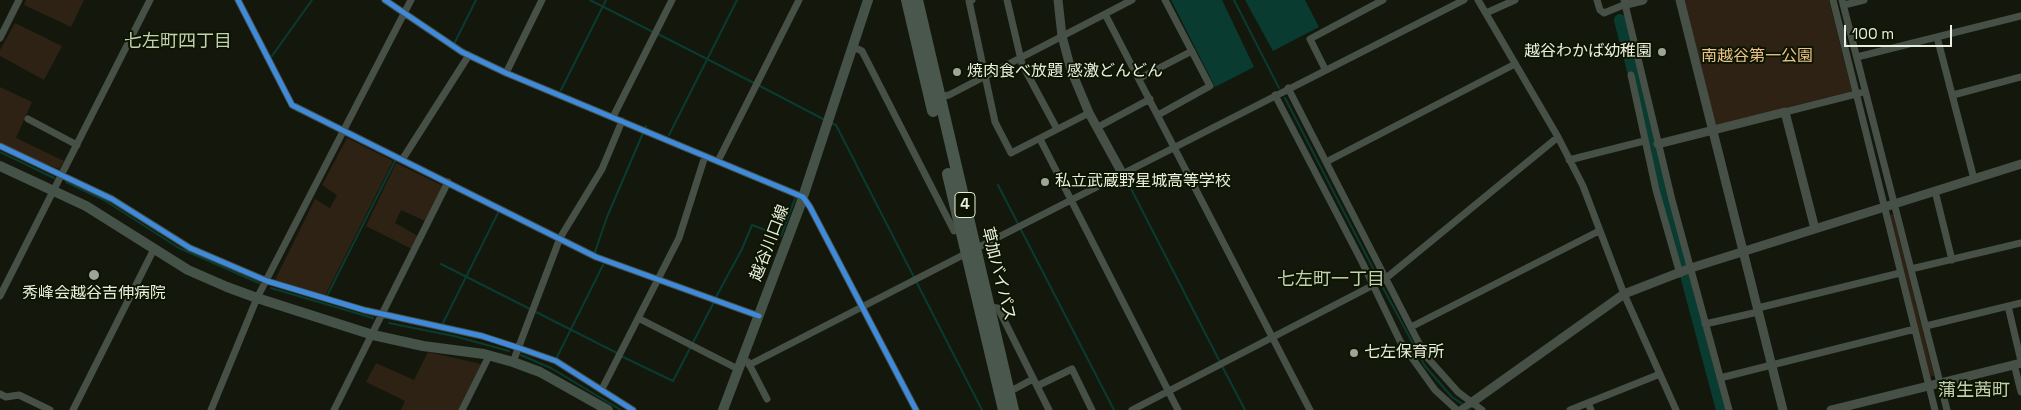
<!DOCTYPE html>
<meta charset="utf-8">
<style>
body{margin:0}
#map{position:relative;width:2021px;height:410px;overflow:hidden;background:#14180c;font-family:"Space Grotesk",sans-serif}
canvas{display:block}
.scale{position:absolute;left:1844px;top:25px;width:108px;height:22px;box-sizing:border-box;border:2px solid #e9f0e0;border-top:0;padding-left:6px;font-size:15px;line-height:18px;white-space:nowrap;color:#e9f0e0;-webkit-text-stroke:4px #0d1501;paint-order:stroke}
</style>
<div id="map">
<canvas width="2021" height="410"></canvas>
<div class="scale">100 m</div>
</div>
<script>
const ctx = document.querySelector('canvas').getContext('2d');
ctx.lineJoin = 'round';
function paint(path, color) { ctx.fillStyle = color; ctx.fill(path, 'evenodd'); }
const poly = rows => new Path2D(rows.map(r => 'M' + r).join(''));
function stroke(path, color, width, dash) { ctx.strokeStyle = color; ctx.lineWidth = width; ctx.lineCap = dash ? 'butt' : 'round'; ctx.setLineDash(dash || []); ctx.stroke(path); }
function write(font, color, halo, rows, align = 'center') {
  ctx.font = font + ' "Space Grotesk","Noto Sans JP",sans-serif'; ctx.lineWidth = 4; ctx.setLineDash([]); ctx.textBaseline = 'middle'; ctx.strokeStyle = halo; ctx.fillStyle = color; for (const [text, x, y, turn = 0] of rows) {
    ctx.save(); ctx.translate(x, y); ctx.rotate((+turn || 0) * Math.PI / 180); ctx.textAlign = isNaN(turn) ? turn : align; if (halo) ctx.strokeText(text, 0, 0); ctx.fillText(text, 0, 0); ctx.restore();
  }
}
paint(poly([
 [26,0,84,0,71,27,24,5],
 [1682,0,1829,0,1852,91,1716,126],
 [15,23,62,46,44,80,0,56,0,50],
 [0,87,32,102,16,138,64,161,59,169,9,149,0,143],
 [347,138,393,161,325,296,275,280,315,199,330,208,337,195,322,185],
 [396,163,443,186,425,221,401,210,395,223,418,236,412,249,366,226],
 [1893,214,1934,375,1930,377,1889,215],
 [428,352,481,364,458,410,401,410,405,401,366,382,376,363,414,380]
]), '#2d2213');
paint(poly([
 [1171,0,1222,0,1254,67,1215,87],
 [1245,0,1305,0,1319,27,1273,51]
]), '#093b31');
stroke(poly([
 [590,0,653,32],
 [1234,0,1279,88],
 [658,34,754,83],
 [455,42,476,0],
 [272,56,312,0],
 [758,85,825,120],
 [561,90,606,0],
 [1285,98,1378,278],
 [831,123,836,125,982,410],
 [669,135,737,0],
 [0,152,54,178],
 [1125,177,1220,362],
 [66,182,104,200,179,248,259,283],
 [998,185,1114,410],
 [595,252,607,217,646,126],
 [441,264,530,309],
 [1381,284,1425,366,1452,397,1462,404],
 [271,288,373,318],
 [327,296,395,161],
 [716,297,742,249,752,225,781,236,796,196],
 [534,311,617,353],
 [389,323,454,336,509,351],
 [442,325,498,213],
 [521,355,551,368,621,410],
 [621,356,673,381,714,302],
 [556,359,603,265],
 [1222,366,1245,410],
 [1469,409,1470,410]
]), '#093b31', 2);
stroke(poly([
 [1620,20,1683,265],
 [1687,279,1722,410]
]), '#093b31', 12);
stroke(poly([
 [238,0,292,105,596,257,759,316],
 [385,0,462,52,506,73,803,197,810,207,916,410],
 [972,0,969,1,995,122,1011,153,1089,113],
 [1007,0,1022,64,1057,129],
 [1478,0,1558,137,1583,186,1624,294,1676,410],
 [1597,0,1600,10,1604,13,1626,4],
 [1624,0,1672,200,1729,410],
 [1833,0,1935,410],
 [1842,0,1947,410],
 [1844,5,1864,0],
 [1486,13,1515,0],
 [1105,14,1310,410],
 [1937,37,1974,179],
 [0,38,19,0],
 [853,47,862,51,954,231,961,229],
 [1857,57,2021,16],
 [1325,69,1310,39,1383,0],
 [506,73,542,0],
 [1631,75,1656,190,1680,274],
 [1140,78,1192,51],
 [1288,88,1425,355,1458,392,1482,410],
 [1275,95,1362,262,1400,341,1435,390,1457,410],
 [1953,95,2021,77],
 [939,97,949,95,1132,0],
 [1785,112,1860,93],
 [1158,115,1210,86,1165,0],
 [613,117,672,0],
 [28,119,77,145],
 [1098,127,1150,99],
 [1040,139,1178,410],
 [0,146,112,199,190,248,267,281,364,310,482,336,519,348,556,361,633,410],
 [402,160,469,55],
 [1569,160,1644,141],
 [718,161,799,0],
 [1326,162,1515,64],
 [1935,191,1952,260],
 [975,249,1464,0],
 [1911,269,2021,243],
 [0,296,150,0],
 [2008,306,2021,361],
 [989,307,998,308,1049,410],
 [1758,308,1900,273],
 [640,319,738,369],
 [1705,324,1758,312],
 [1926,326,2021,303],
 [1411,327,1599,231],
 [513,362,560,238,602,169,622,121],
 [748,362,767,399],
 [2014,364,2021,392],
 [749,365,967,253],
 [1720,378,1915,329],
 [1037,386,1072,369,1092,410],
 [602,389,679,238,705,156],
 [1009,392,1033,379],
 [0,394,6,397,19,395,50,410],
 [1588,403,1591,410],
 [73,410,154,249],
 [211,410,257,298,411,0],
 [334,410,448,182],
 [462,410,489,356],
 [1132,410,1385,279,1558,137],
 [1460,410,1471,403],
 [1570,410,1660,374]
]), '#475047', 7);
stroke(poly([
 [1058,0,1062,36,1071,70,1089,113,1122,173],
 [1680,0,1783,410],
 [1626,4,1643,0],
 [1658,144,1785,112,1815,229],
 [1471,403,1624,294,1691,268,2021,164],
 [1831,410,2021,363]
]), '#475047', 9);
stroke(poly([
 [0,166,86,206,188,270,227,287,257,298,373,335,423,346,484,354,513,362,540,372,608,410],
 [723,410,800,206,868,0]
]), '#455248', 10);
stroke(poly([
 [907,0,933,111],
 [917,0,1013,410],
 [948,174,1004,410]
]), '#4a574c', 12);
stroke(poly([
 [238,0,292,105,596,257,759,316],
 [385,0,462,52,506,73,803,197,810,207,916,410],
 [0,146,112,199,190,248,267,281,364,310,482,336,519,348,556,361,633,410]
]), '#408adc', 5);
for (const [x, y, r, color] of [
 [1662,52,5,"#9ea496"],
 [957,72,5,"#9ea496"],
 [1045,182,5,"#9ea496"],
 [94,275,6,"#9ea496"],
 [1354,353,5,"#9ea496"]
]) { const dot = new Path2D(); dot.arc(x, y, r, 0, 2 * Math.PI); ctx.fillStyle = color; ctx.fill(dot); stroke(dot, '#0d1501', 2); }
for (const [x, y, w] of [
 [965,205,20]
]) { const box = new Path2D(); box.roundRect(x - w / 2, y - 12.5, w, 25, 4); ctx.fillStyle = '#0d1501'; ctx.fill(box); stroke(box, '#e9f0e0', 1); }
write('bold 15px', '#e9f0e0', null, [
 ["4",965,205]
]);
write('16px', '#e9f0e0', '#0d1501', [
 ["越谷わかば幼稚園",1652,52,"right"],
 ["焼肉食べ放題 感激どんどん",967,72],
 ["私立武蔵野星城高等学校",1055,182],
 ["秀峰会越谷吉伸病院",94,294,"center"],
 ["七左保育所",1364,353]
], 'left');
write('16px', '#edc28b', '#0d1501', [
 ["南越谷第一公園",1757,57]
]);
write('16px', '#e9f0e0', '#0d1501', [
 ["越谷川口線",770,243,-69],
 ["草加バイパス",998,274,76]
]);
write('18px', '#c3cfb1', '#0d1501', [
 ["七左町四丁目",178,42],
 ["七左町一丁目",1331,280],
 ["蒲生茜町",1974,391]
]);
</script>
